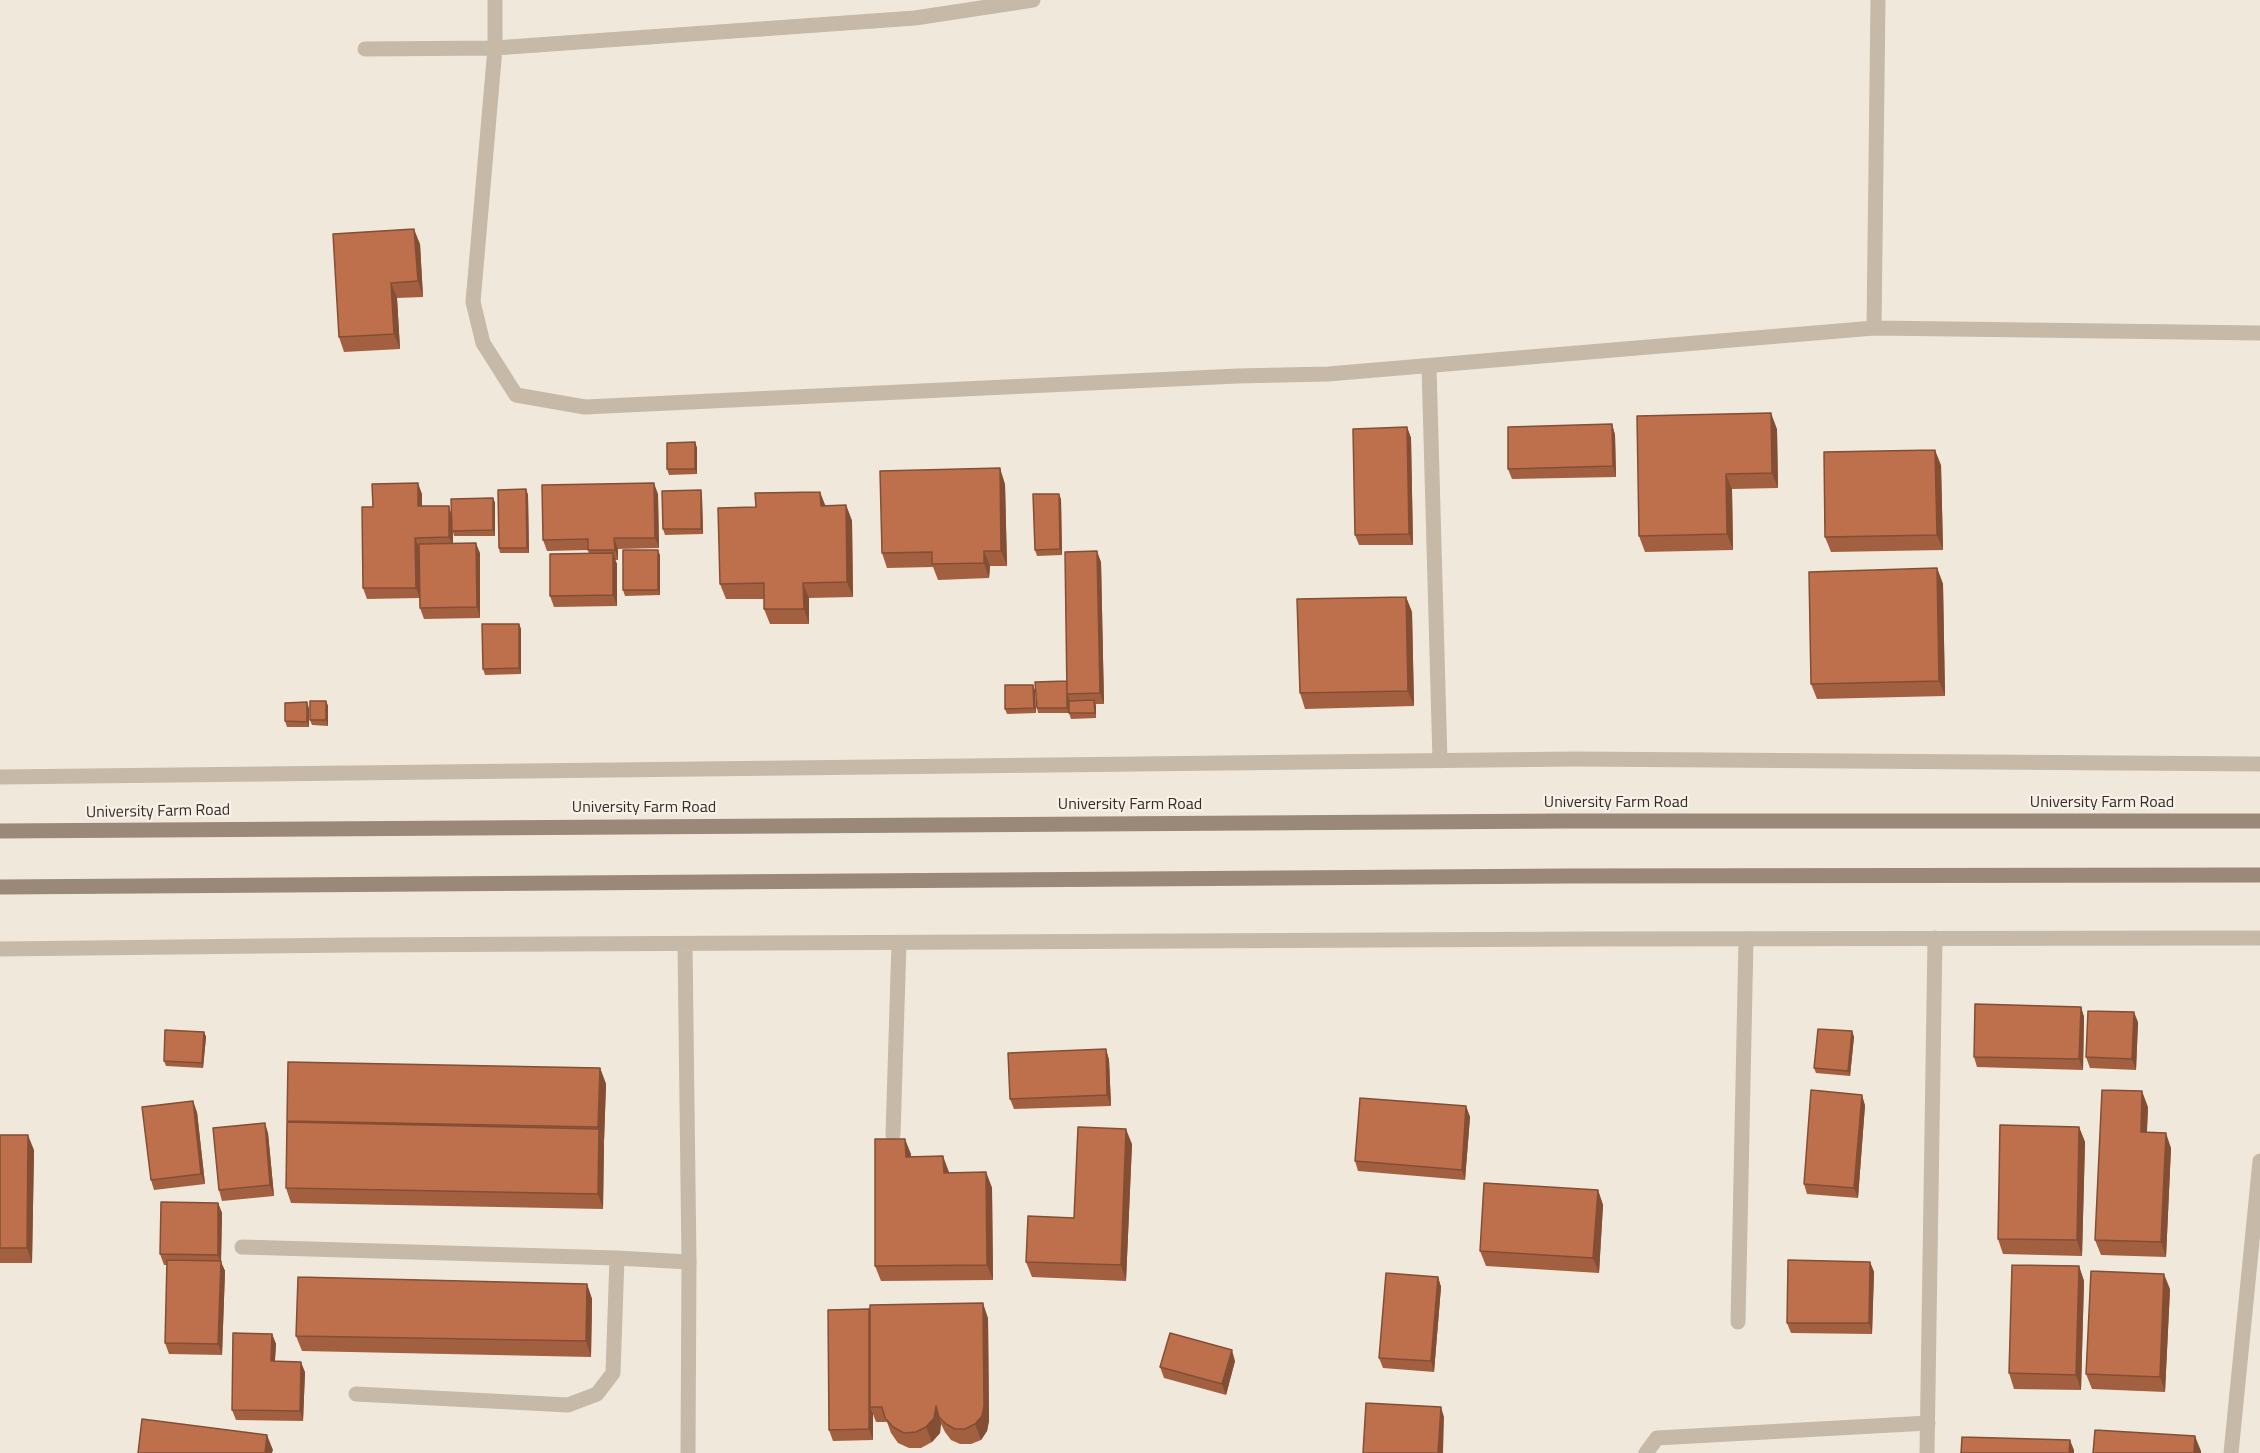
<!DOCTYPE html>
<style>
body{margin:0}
canvas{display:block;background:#f0e8db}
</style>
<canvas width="2260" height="1453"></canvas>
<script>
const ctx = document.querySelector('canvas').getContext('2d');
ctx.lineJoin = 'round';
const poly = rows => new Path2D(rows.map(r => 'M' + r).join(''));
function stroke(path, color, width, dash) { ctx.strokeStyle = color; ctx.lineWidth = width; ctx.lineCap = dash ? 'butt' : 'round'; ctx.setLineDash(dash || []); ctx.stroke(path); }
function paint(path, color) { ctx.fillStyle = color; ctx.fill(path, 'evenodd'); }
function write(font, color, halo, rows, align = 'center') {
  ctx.font = font + ' "Titillium Web",sans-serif'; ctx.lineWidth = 4.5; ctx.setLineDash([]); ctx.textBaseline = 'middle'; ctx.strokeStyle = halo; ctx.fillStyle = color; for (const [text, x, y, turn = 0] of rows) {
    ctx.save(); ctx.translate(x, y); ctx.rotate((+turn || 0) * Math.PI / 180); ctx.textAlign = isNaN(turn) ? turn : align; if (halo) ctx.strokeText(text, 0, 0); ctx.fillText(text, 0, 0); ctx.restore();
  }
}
stroke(poly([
 [893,1135,899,943],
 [242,1247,617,1258,689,1262],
 [1738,1322,1746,939],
 [356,1394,568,1405,597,1394,613,1373,617,1258]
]), '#c7b9a8', 15);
stroke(poly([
 [495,0,495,48,473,302,483,343,516,395,585,407,1237,376,1328,374,1874,328,2260,333],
 [365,49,495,48,915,18,1033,0],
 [1874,328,1878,0],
 [1429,366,1440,761],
 [0,777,1575,759,2260,764],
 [685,944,689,1262,688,1453],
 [0,949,354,945,1590,939,2260,938],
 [1646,1453,1657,1438,1928,1423],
 [1927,1453,1935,938],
 [2231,1453,2260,1161]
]), '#c7b9a8', 15);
stroke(poly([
 [0,831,1565,821,2260,821],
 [0,887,1565,876,2260,875]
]), '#9a8879', 15);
paint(poly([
 [420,244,423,297,397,298,400,349,344,352,339,337],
 [1612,424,1615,435,1616,477,1512,479,1508,469],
 [1407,427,1411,438,1413,545,1359,545,1355,535],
 [1777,429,1778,488,1732,489,1733,550,1645,552,1639,536],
 [695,442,697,448,697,474,669,475,667,469],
 [1941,465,1943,550,1831,552,1825,537],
 [1005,484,1007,566,990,566,989,578,938,580,933,567,887,568,882,553],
 [526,489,528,495,529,553,500,553,499,548],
 [701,490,702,496,703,534,665,535,663,529],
 [422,494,422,506,452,514,493,498,495,503,495,536,454,536,453,532,453,543,480,553,480,618,424,619,420,608,420,598,367,599,363,588,373,507],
 [658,494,659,548,618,549,618,560,615,560,617,564,617,606,554,607,550,596,589,554,588,550,547,551,543,540],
 [1061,499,1062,555,1037,556,1035,550],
 [846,505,852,521,853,597,809,598,809,624,770,624,764,609,764,599,726,599,720,584,826,506],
 [660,555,660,595,625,596,623,590],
 [1101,562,1104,704,1095,704,1096,718,1071,719,1069,713,1038,713,1037,708,1067,681],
 [1937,568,1943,584,1945,696,1817,699,1811,684],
 [1406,597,1412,612,1414,706,1305,709,1300,693],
 [519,624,521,629,521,674,485,675,483,669],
 [1035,690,1036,713,1007,714,1005,709],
 [326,701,328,706,328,726,312,725,310,720],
 [309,708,309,727,287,727,285,721],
 [2081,1007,2084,1017,2083,1070,1977,1067,1974,1057],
 [2138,1022,2136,1070,2090,1068,2086,1057],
 [1852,1031,1854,1037,1850,1076,1816,1073,1814,1068],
 [204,1032,206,1037,203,1068,166,1066,164,1061],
 [1106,1049,1109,1060,1111,1106,1014,1109,1010,1099],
 [600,1068,606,1084,604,1142,603,1209,291,1203,286,1188,287,1121],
 [1865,1105,1858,1198,1807,1194,1804,1184],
 [1466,1106,1470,1117,1465,1180,1358,1171,1355,1161],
 [2148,1107,2147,1132,2171,1148,2166,1257,2101,1255,2095,1240],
 [197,1112,205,1184,154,1190,151,1180],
 [2079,1127,2085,1142,2082,1256,2003,1254,1998,1239],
 [268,1133,274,1196,222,1201,219,1190],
 [0,1135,34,1150,32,1263,0,1263],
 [1132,1144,1126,1281,1032,1277,1026,1262,1074,1218],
 [911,1154,911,1157,949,1172,949,1173,986,1172,992,1188,993,1280,881,1281,875,1266],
 [1598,1190,1603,1205,1599,1273,1486,1266,1480,1251],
 [218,1203,222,1213,221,1262,225,1271,222,1355,169,1354,165,1343,167,1265,164,1265,160,1254],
 [1870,1262,1874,1272,1872,1334,1791,1333,1787,1323],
 [2079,1266,2084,1281,2081,1390,2014,1389,2009,1373],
 [1438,1277,1441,1287,1434,1372,1383,1368,1379,1358],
 [587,1284,592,1299,591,1357,302,1351,296,1336],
 [2170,1289,2165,1392,2092,1389,2086,1374],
 [870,1312,988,1318,989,1421,987,1431,981,1440,971,1444,960,1444,951,1440,945,1432,941,1424,940,1433,932,1442,921,1448,909,1448,898,1443,891,1433,887,1422,876,1422,873,1414,873,1440,833,1441,829,1430],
 [272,1334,276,1344,275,1361,305,1372,303,1421,236,1420,232,1410],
 [1235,1361,1226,1395,1164,1378,1160,1367]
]), '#a36040');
paint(poly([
 [414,229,420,244,423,297,418,281],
 [391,283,397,298,400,349,394,334],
 [1771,413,1777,429,1778,488,1772,473],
 [1612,424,1615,435,1616,477,1613,466],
 [1407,427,1411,438,1413,545,1409,534],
 [695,442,697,448,697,474,695,469],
 [1935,450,1941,465,1943,550,1937,535],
 [1000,468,1005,484,1007,566,1001,551],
 [1726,474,1732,489,1733,550,1727,534],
 [418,483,422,494,422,516,418,506],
 [654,483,658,494,659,548,655,538],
 [526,489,528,495,529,553,527,548],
 [701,490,702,496,703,534,701,529],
 [820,492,826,507,821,506],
 [1059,494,1061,499,1062,555,1060,549],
 [493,498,495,503,495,536,493,530],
 [846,505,852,521,853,597,847,582],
 [449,506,452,516,453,547,449,537],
 [415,538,419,548,420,598,416,588],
 [614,538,618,549,618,560,615,550],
 [476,543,480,553,480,618,477,607],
 [658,550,660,555,660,595,658,590],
 [984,551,990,566,989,578,984,563],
 [1097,551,1101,562,1104,704,1100,693],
 [613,553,617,564,617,606,613,595],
 [1937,568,1943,584,1945,696,1939,681],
 [803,583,809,598,809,624,804,609],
 [1406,597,1412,612,1414,706,1408,691],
 [519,624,521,629,521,674,519,668],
 [1067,681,1067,694,1069,698,1069,713,1067,708],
 [1033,685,1035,690,1036,713,1034,708],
 [1094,700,1096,705,1096,718,1095,713],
 [326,701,328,706,328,726,326,720],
 [307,702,309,708,309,727,307,722],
 [2081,1007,2084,1017,2083,1070,2079,1059],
 [2134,1012,2138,1022,2136,1070,2132,1059],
 [1852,1031,1854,1037,1850,1076,1848,1071],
 [204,1032,206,1037,203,1068,202,1063],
 [1106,1049,1109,1060,1111,1106,1107,1095],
 [600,1068,606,1084,604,1142,598,1127],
 [2142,1091,2148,1107,2146,1147,2141,1132],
 [1862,1095,1865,1105,1858,1198,1854,1188],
 [193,1101,197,1112,205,1184,201,1174],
 [1466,1106,1470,1117,1465,1180,1462,1170],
 [265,1123,268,1133,274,1196,270,1185],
 [2079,1127,2085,1142,2082,1256,2077,1240],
 [599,1129,604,1144,603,1209,598,1194],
 [1126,1129,1132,1144,1126,1281,1121,1265],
 [2166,1133,2171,1148,2166,1257,2161,1242],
 [28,1135,34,1150,32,1263,27,1248],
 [905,1139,911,1154,911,1172,906,1157],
 [943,1156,949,1172,949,1188,944,1173],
 [986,1172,992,1188,993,1280,987,1265],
 [1598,1190,1603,1205,1599,1273,1593,1258],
 [218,1203,222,1213,221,1262,225,1271,222,1355,218,1344,221,1264,218,1255],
 [1870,1262,1874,1272,1872,1334,1869,1323],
 [2079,1266,2084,1281,2081,1390,2076,1375],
 [2164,1274,2170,1289,2165,1392,2160,1377],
 [1438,1277,1441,1287,1434,1372,1431,1361],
 [587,1284,592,1299,591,1357,586,1341],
 [983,1303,988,1318,989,1421,987,1431,981,1440,975,1424],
 [869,1309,872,1319,870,1407,873,1414,873,1440,869,1429],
 [272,1334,276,1344,274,1372,271,1361],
 [1232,1350,1235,1361,1226,1395,1222,1384],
 [301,1362,305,1372,303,1421,300,1411],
 [936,1406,941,1423,940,1433,932,1442,926,1427],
 [1441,1407,1444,1417,1443,1453,1438,1453],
 [267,1435,273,1450,272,1453,265,1453],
 [2195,1436,2201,1451,2201,1453,2194,1453],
 [2070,1440,2074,1450,2074,1453,2069,1453]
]), '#844e34');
const building = poly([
 [414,229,418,281,391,283,394,334,339,337,333,234,414,229],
 [1771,413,1772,473,1726,474,1727,534,1639,536,1637,416,1771,413],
 [1612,424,1613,466,1508,469,1508,427,1612,424],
 [1407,427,1409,534,1355,535,1353,429,1407,427],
 [695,442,695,469,667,469,667,443,695,442],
 [1935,450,1937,535,1825,537,1824,452,1935,450],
 [1000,468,1001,551,984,551,984,563,932,564,932,552,882,553,880,471,1000,468],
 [418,483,418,506,449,506,449,537,415,538,416,588,363,588,362,507,373,507,372,484,418,483],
 [654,483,655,538,614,538,615,550,588,550,588,539,543,540,542,485,654,483],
 [526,489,527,548,499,548,498,490,526,489],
 [701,490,701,529,663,529,662,491,701,490],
 [820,492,821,506,846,505,847,582,803,583,804,609,764,609,764,583,720,584,718,508,756,507,755,493,820,492],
 [1033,494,1059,494,1060,549,1035,550,1033,494],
 [493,498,493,530,452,531,451,499,493,498],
 [476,543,477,607,420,608,419,544,476,543],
 [623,550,658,550,658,590,623,590,623,550],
 [1097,551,1100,693,1067,694,1065,552,1097,551],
 [613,553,613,595,550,596,550,554,613,553],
 [1937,568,1939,681,1811,684,1809,572,1937,568],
 [1406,597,1408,691,1300,693,1297,599,1406,597],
 [482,624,519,624,519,668,483,669,482,624],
 [1067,681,1067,708,1037,708,1035,682,1067,681],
 [1005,685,1033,685,1034,708,1005,709,1005,685],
 [1094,700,1095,713,1069,713,1069,701,1094,700],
 [310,701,326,701,326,720,310,720,310,701],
 [307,702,307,722,285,721,285,703,307,702],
 [1975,1004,2081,1007,2079,1059,1974,1057,1975,1004],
 [2088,1011,2134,1012,2132,1059,2086,1057,2088,1011],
 [1818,1029,1852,1031,1848,1071,1814,1068,1818,1029],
 [165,1030,204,1032,202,1063,164,1061,165,1030],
 [1106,1049,1107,1095,1010,1099,1008,1053,1106,1049],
 [288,1062,600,1068,598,1127,287,1121,288,1062],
 [1811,1090,1862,1095,1854,1188,1804,1184,1811,1090],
 [2102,1090,2142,1091,2141,1132,2166,1133,2161,1242,2095,1240,2102,1090],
 [1360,1098,1466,1106,1462,1170,1355,1161,1360,1098],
 [193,1101,201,1174,151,1180,142,1107,193,1101],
 [287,1122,599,1129,598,1194,286,1188,287,1122],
 [265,1123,270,1185,219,1190,213,1128,265,1123],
 [2000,1125,2079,1127,2077,1240,1998,1239,2000,1125],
 [1078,1127,1126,1129,1121,1265,1026,1262,1028,1216,1074,1218,1078,1127],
 [0,1135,28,1135,27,1248,0,1248,0,1135],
 [875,1139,905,1139,906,1157,943,1156,944,1173,986,1172,987,1265,875,1266,875,1139],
 [1484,1183,1598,1190,1593,1258,1480,1251,1484,1183],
 [161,1202,218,1203,218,1255,160,1254,161,1202],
 [167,1260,221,1261,218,1344,165,1343,167,1260],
 [1788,1260,1870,1262,1869,1323,1787,1323,1788,1260],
 [2012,1265,2079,1266,2076,1375,2009,1373,2012,1265],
 [2091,1271,2164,1274,2160,1377,2086,1374,2091,1271],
 [1386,1273,1438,1277,1431,1361,1379,1358,1386,1273],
 [298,1277,587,1284,586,1341,296,1336,298,1277],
 [983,1303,984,1406,982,1416,975,1424,965,1429,955,1429,946,1424,939,1417,936,1406,934,1418,926,1427,916,1432,904,1433,893,1427,885,1418,882,1407,870,1407,870,1305,983,1303],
 [869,1309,869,1429,829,1430,828,1310,869,1309],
 [233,1333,272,1334,271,1361,301,1362,300,1411,232,1410,233,1333],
 [1170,1333,1232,1350,1222,1384,1160,1367,1170,1333],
 [1366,1403,1441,1407,1438,1453,1363,1453,1366,1403],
 [142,1419,267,1435,265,1453,138,1453,142,1419],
 [2095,1430,2195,1436,2194,1453,2093,1453,2095,1430],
 [1962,1437,2070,1440,2069,1453,1961,1453,1962,1437]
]);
paint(building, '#bd704b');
stroke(building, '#844e34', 1.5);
write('16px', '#342d28', '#f8f1e7', [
 ["University Farm Road",1616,803],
 ["University Farm Road",2102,803],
 ["University Farm Road",1130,805],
 ["University Farm Road",644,808],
 ["University Farm Road",158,812,-1]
]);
</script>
